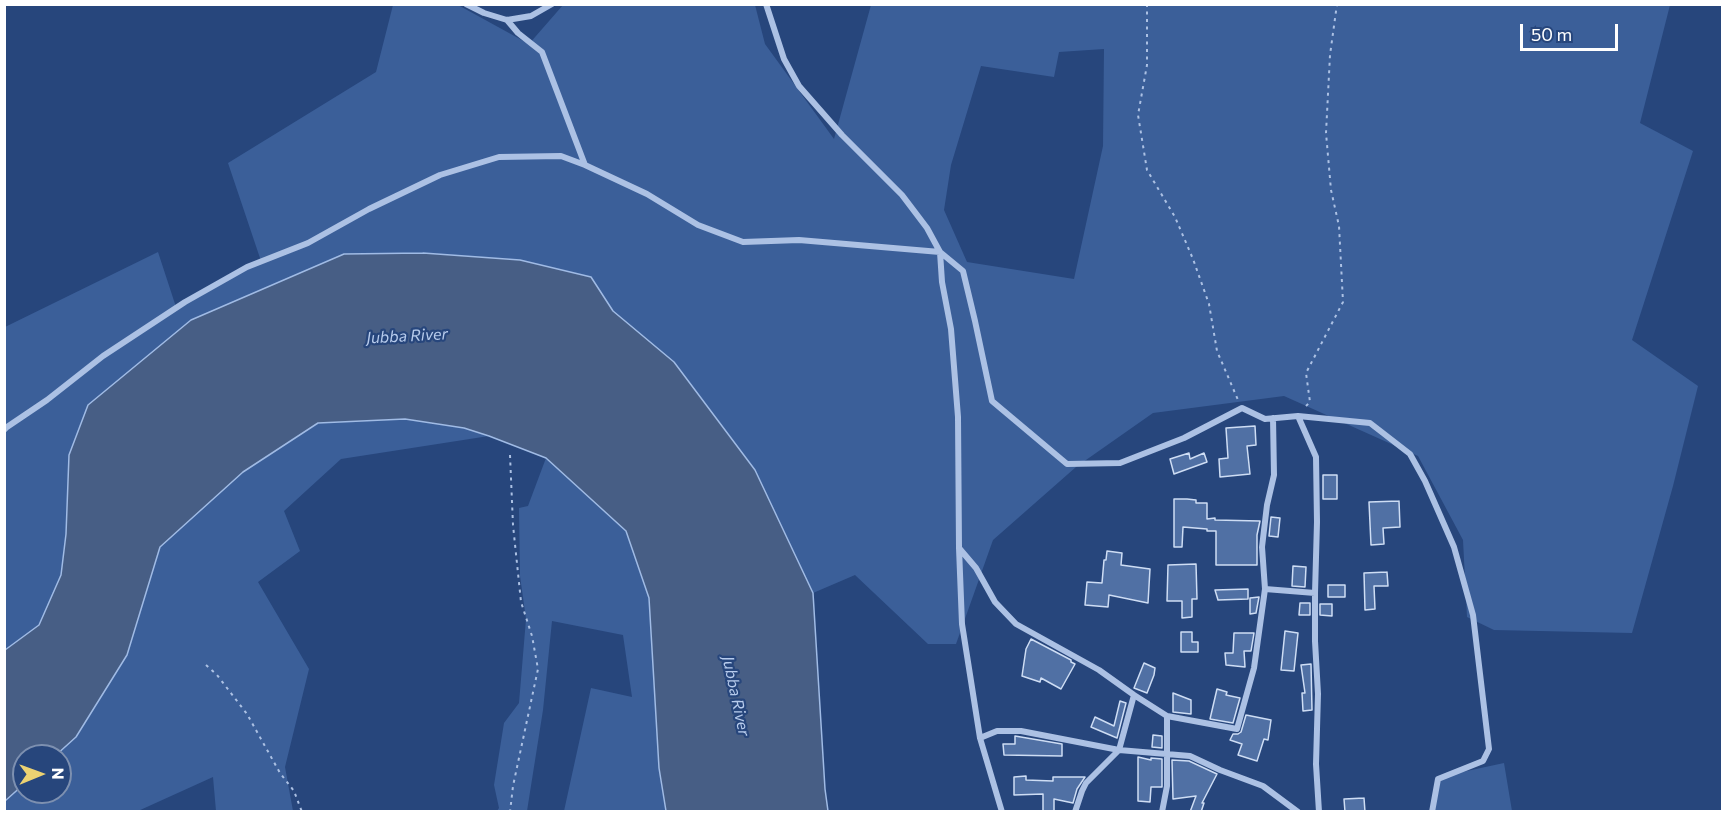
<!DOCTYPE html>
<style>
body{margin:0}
#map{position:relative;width:1727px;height:816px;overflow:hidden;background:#27467c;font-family:Commissioner,sans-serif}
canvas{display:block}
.frame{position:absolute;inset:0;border:6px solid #fff;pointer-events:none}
.north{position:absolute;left:12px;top:744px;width:60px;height:60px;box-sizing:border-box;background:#27467c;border:2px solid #7d90b0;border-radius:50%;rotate:89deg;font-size:16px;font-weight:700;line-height:24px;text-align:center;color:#fff}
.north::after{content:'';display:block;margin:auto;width:21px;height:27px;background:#ecd272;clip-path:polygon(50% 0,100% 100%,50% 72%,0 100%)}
.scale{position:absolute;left:1520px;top:24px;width:98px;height:27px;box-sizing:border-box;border:3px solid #fff;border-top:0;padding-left:8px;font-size:18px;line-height:21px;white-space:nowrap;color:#fff;-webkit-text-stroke:4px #27467c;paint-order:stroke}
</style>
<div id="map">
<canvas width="1727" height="816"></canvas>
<div class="frame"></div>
<div class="north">N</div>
<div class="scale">50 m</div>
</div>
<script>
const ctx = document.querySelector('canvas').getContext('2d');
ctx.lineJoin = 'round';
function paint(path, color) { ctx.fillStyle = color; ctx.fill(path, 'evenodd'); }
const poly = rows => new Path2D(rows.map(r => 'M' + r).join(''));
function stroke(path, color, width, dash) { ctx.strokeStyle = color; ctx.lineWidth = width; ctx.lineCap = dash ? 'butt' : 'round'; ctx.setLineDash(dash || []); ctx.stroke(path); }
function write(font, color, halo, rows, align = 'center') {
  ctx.font = font + ' Commissioner,sans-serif'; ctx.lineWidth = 4.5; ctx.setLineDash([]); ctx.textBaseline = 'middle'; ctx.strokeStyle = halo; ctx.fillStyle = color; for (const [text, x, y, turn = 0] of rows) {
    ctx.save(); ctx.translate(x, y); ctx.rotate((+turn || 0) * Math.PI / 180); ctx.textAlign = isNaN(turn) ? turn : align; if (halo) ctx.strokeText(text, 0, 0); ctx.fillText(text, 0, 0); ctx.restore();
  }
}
paint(poly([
 [393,5,458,5,529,44,563,5,755,5,765,44,834,139,871,5,1670,5,1640,123,1693,151,1632,340,1698,386,1673,486,1632,633,1494,630,1467,617,1463,540,1418,456,1284,396,1153,413,1076,467,993,540,956,644,928,644,855,575,813,593,755,470,674,362,613,311,591,277,520,260,423,253,344,254,66,534,61,575,39,625,5,650,5,327,158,252,176,307,261,261,228,163,376,72],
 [1104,49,1103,146,1074,279,967,262,944,210,951,165,981,66,1054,77,1059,52],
 [405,419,464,428,489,436,341,459,284,511,300,551,258,582,309,669,285,767,293,811,216,811,213,777,138,811,5,812,5,801,24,784,24,792,60,792,60,756,55,756,76,737,127,655,160,547,243,472,319,423],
 [546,458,626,531,649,598,659,768,666,811,564,811,591,688,632,697,623,635,552,621,543,710,527,811,497,811,499,808,494,785,504,723,519,703,526,619,520,576,519,508,528,506],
 [1504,763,1512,811,1434,812,1439,777]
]), '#3b5f99');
const water = poly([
 [423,253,520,260,591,277,613,311,674,362,755,470,813,593,825,789,828,811,666,811,659,768,649,598,626,531,546,458,489,436,464,428,405,419,318,423,243,472,160,547,127,655,76,737,55,756,24,756,24,784,5,801,5,650,39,625,61,575,66,534,69,455,88,405,191,320,344,254,423,253]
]);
paint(water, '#475e85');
stroke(water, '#a0bbe5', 1.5);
const building = poly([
 [1255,426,1256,445,1247,446,1250,474,1220,477,1219,459,1228,458,1226,428,1255,426],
 [1189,453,1190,459,1204,453,1207,462,1174,474,1170,459,1189,453],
 [1323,475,1337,475,1337,499,1323,499,1323,475],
 [1174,499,1187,499,1196,500,1196,503,1207,503,1207,519,1215,518,1215,520,1260,521,1257,535,1257,565,1216,565,1216,531,1207,531,1207,529,1183,527,1182,547,1174,547,1174,499],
 [1399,501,1400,527,1383,528,1384,544,1371,545,1369,502,1399,501],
 [1271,517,1280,518,1278,537,1269,536,1271,517],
 [1107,551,1122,553,1121,565,1150,569,1148,603,1109,595,1108,607,1085,605,1087,582,1102,583,1104,560,1106,560,1107,551],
 [1196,564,1197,599,1192,599,1192,617,1182,618,1182,601,1167,601,1168,565,1196,564],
 [1293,566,1306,567,1305,587,1292,586,1293,566],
 [1387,572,1388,586,1374,586,1375,609,1365,610,1364,573,1387,572],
 [1328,585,1345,585,1345,597,1328,597,1328,585],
 [1248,589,1248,599,1218,600,1215,590,1248,589],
 [1259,597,1256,613,1250,614,1250,598,1259,597],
 [1300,603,1310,603,1310,615,1299,615,1300,603],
 [1320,604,1332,604,1332,616,1320,615,1320,604],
 [1285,631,1298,633,1294,671,1281,670,1285,631],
 [1181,632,1192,632,1192,642,1198,642,1198,652,1181,652,1181,632],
 [1234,633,1254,633,1251,651,1244,651,1245,667,1226,665,1225,653,1233,653,1234,633],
 [1031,639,1071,660,1071,662,1075,664,1061,689,1041,678,1040,682,1022,676,1026,649,1031,639],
 [1144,663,1155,668,1154,675,1147,693,1134,688,1144,663],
 [1311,664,1312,710,1303,711,1302,693,1305,693,1301,665,1311,664],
 [1217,689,1227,692,1226,695,1240,698,1233,723,1210,719,1217,689],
 [1173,693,1191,700,1191,714,1173,712,1173,693],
 [1120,701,1126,703,1117,738,1091,727,1095,717,1114,726,1120,701],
 [1246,715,1271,720,1268,740,1264,739,1257,761,1238,755,1242,744,1230,740,1233,734,1238,734,1241,732,1246,715],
 [1153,735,1162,736,1162,748,1152,747,1153,735],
 [1015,736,1062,744,1062,756,1004,755,1003,744,1015,744,1015,736],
 [1138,757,1151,760,1151,758,1162,759,1162,787,1151,787,1150,802,1138,801,1138,757],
 [1172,760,1189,761,1217,774,1202,803,1204,803,1201,812,1190,812,1196,796,1173,799,1172,760],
 [1026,776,1026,780,1053,781,1053,777,1085,777,1077,789,1073,803,1054,799,1054,812,1043,812,1043,794,1014,795,1014,777,1026,776],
 [1364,798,1365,812,1345,812,1344,799,1364,798]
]);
paint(building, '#5070a4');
stroke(building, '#ceddf4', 1.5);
stroke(poly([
 [1147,4,1147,65,1138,115,1147,170,1175,217,1193,259,1209,304,1217,351,1238,400],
 [1306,406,1310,402,1306,373,1343,302,1339,226,1331,190,1326,133,1330,55,1337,4],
 [510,455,513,525,521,602,532,636,538,669,513,786,510,812],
 [206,665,217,675,247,714,280,773,294,791,302,812]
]), '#acc1e4', 2, [3, 4.5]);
stroke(poly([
 [466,4,484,13,507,20,531,16,552,4],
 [766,4,784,59,799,86,842,135,902,195,927,228,940,252,942,282,951,329,958,417,959,548,976,568,995,602,1016,624,1099,670,1134,695,1167,716,1237,729,1254,668,1265,589,1315,593,1315,641,1318,694,1316,764,1319,812],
 [507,20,518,33,542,52,585,165],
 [1298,416,1316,457,1317,522,1315,593],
 [4,430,7,427,47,400,103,356,185,302,247,267,308,243,369,209,440,175,499,157,561,156,585,165,647,194,698,225,743,242,799,240,940,252,963,271,975,321,992,401,1067,464,1120,463,1184,438,1242,408,1265,419,1298,416,1370,423,1410,454,1425,481,1454,547,1473,615,1489,749,1483,761,1438,779,1432,812],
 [959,548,962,624,980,738,1002,812],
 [1265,589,1262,547,1267,505,1274,475,1273,418],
 [980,738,997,731,1021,731,1119,750,1190,756,1220,770,1263,786,1298,812],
 [1075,812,1082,791,1086,783,1119,750,1134,695],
 [1162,812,1167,786,1167,716]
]), '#acc1e4', 6);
write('italic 16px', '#b7cbec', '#27467c', [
 ["Jubba River",407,336,-3],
 ["Jubba River",736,696,78]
]);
</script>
